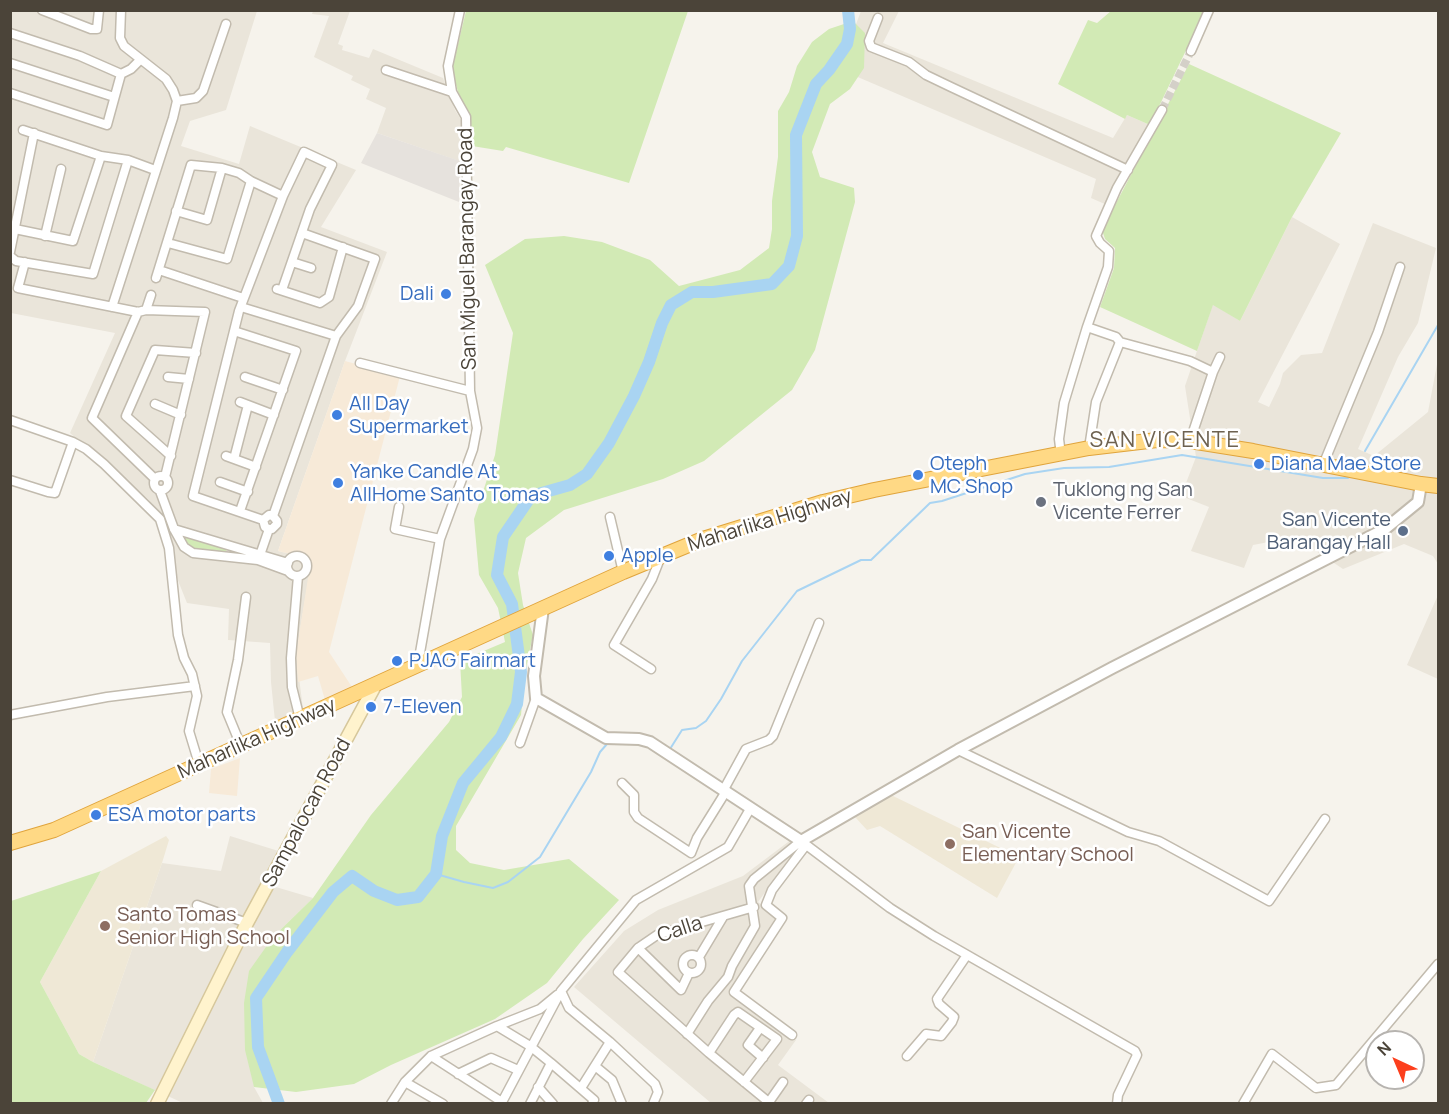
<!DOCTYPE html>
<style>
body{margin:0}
#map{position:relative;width:1449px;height:1114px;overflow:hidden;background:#f6f3ec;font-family:Manrope,sans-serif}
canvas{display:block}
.frame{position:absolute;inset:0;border:12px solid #4b4439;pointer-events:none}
.north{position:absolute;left:1365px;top:1030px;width:60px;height:60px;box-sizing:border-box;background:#fff;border:2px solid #b7b4b0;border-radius:50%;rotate:316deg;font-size:16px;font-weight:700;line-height:24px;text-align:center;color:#4b4439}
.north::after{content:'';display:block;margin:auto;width:21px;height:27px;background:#fc3f1d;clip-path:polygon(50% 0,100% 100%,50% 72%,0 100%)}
</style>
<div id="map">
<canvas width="1449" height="1114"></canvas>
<div class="frame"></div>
<div class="north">N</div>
</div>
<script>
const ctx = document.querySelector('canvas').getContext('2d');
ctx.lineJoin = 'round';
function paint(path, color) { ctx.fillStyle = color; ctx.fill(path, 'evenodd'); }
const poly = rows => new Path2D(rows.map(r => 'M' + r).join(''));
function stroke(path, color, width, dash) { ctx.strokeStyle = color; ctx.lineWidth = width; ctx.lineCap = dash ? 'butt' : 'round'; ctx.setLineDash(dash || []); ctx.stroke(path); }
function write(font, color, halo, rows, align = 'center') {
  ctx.font = font + ' Manrope,sans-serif'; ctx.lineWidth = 5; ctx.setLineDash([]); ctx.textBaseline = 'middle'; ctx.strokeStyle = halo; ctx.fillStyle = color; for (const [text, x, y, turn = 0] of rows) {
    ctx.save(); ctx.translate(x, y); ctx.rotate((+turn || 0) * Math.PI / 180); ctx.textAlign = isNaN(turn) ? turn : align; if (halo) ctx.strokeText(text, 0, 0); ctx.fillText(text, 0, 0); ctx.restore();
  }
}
paint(poly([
 [11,10,257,11,226,110,190,121,181,146,239,164,250,126,356,170,321,227,387,252,345,361,278,551,312,559,296,654,303,709,275,721,271,682,270,643,228,640,229,609,187,603,175,573,169,535,161,516,148,499,70,433,115,333,11,313],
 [313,11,350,11,338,44,343,46,342,50,369,58,373,49,443,78,455,110,463,123,465,163,377,133,386,108,366,99,370,89,351,80,353,76,314,57,329,16,312,14],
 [861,11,899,11,883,43,1113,138,1127,115,1150,125,1107,205,1091,198,1096,179,839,69],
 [1292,217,1340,244,1258,402,1269,407,1280,384,1283,373,1301,355,1322,353,1373,223,1436,248,1418,323,1398,357,1358,449,1374,456,1428,412,1438,359,1438,564,1433,556,1404,544,1343,569,1295,537,1253,545,1244,568,1191,551,1209,507,1181,496,1196,457,1185,386,1213,304,1240,321],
 [1438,595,1438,679,1407,665],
 [230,836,285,853,269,885,313,898,273,937,254,1087,263,1103,183,1103,93,1062,162,863,221,871],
 [792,839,798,847,758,902,779,919,734,994,796,1040,778,1065,829,1103,711,1103,574,987,624,931,658,910,743,876]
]), '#eae5da');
paint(poly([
 [345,361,400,376,329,652,352,687,325,700,318,676,298,682,296,654,311,559,278,551],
 [240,758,237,796,209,793,211,769]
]), '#f7ead8');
paint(poly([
 [377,133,460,161,459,202,361,163]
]), '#e6e2dd');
paint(poly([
 [891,795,1019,857,997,898,880,826,867,830,855,817],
 [166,836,169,840,162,863,93,1062,79,1054,40,982,101,871]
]), '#efe8d6');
paint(poly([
 [466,11,688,11,629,183,506,147,503,151,472,146,469,116,458,92,452,69],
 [1111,11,1205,11,1150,125,1127,115,1125,119,1058,84,1088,20,1097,23],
 [853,21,865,33,864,68,850,89,830,104,812,152,820,177,854,188,855,202,815,350,792,390,704,461,663,479,564,510,526,538,518,573,523,605,533,635,525,673,521,715,456,826,456,850,470,863,504,870,569,859,619,900,583,939,547,983,495,1019,391,1065,354,1084,296,1092,254,1087,245,1050,244,1003,249,971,273,937,313,898,371,815,449,722,462,697,460,661,505,642,498,608,479,575,474,519,495,455,513,333,485,265,525,239,564,236,602,242,650,260,679,286,740,270,769,248,772,229,772,201,778,157,778,111,789,92,797,66,812,42,829,29],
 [1189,64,1341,133,1292,217,1240,321,1213,305,1197,351,1100,307,1114,268,1115,248,1105,239,1102,230],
 [182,533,227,549,224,555,195,551,182,539],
 [101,871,40,982,79,1054,93,1062,155,1090,146,1103,11,1103,11,901]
]), '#d2eab5');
stroke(poly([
 [1365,451,1438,325],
 [670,749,682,730,696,728,706,721,721,699,742,661,797,591,861,560,871,560,930,503,942,501,1025,474,1064,468,1109,467,1182,455,1323,478,1348,478],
 [436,874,464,882,493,888,508,882,540,857,591,772,600,752,607,744,612,743]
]), '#a9d4f2', 2);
stroke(poly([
 [279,1104,258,1047,256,998,287,952,333,892,352,876,374,891,397,900,418,897,436,874,442,836,463,783,501,737,517,704,521,672,512,604,497,575,503,537,531,496,570,485,587,474,609,443,634,396,649,362,662,323,671,305,692,292,713,292,772,284,789,266,797,236,796,135,816,84,829,70,847,44,850,29,848,10]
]), '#a9d4f2', 12);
stroke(poly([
 [1162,110,1191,51]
]), '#d4d0c8', 8, [8, 4]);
const minor = poly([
 [42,10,91,29,97,29,99,10],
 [878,18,869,41,871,47,909,62,926,75,951,87,1128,170],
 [10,33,80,56,121,74,131,69,140,60],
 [1191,51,1209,10],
 [10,63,114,97],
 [386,70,452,92],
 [10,93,107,125,121,74],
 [177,101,196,98,203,91,226,24],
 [23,130,101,156,128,160,155,170],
 [176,211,207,220,222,168],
 [15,229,73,241,101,156],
 [45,236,61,169],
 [168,243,227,259,251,181],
 [10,252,34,133],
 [10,256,16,261,93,274,128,160],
 [25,262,18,288,138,312,146,310,205,312,165,477],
 [292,262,311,268],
 [159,270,243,298],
 [156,278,191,165,222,168,239,173,251,181,283,196],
 [277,289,320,303,329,297,343,247],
 [112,307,173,118,177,101,173,90,166,79,124,46,120,38,121,10],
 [241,307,336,336],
 [146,310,151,295],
 [138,312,92,418,155,479],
 [1087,327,1116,337,1120,342,1190,361,1213,372,1190,441],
 [234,331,296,351,240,511],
 [360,363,470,391],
 [1213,372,1220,357],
 [168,377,189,379],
 [245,377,283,390],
 [240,402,274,415],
 [155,404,181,415],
 [10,420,73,442],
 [1089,448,1096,402,1120,342],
 [1061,455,1059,439,1064,403,1087,327,1108,267,1109,251,1100,243,1096,236,1117,188,1162,110],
 [171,456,126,416,155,350,196,353],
 [226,456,256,467],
 [234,459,248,405],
 [1323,465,1378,332,1400,267],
 '154 483a7 7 0 1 1 14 0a7 7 0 1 1-14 0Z',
 [10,480,48,492,55,493,73,442,86,449,104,464,160,519,169,548,178,635,184,658,192,674,197,696,189,731,199,764],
 [220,482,248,492],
 [160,491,174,529,184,547,193,553,258,560,288,571],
 [399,507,395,529,440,539],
 [273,516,336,336,358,306,375,259,302,233],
 [610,517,623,572],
 [263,520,193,496,239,311,283,196,304,152,332,165,310,209,282,290],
 [174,529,288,563],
 '287 566a10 10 0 1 1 20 0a10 10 0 1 1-20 0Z',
 [259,558,269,529,272,529,277,524,277,521,273,516,269,515,263,520,265,527,269,529],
 [298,576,291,658,292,687,300,719],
 [418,664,440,539,473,449,477,428,470,391,466,117,452,92,448,66,460,10],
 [651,669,614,645,652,579,661,556],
 [10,715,107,697,195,686],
 [520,743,536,698],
 [241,746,227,712,238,660,246,597],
 [958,750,1128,832,1159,841,1269,901,1325,819],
 [622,783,634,795,634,812,638,818,691,853,697,838,725,793],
 [723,791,746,749,769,740,773,736,819,623],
 [197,905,247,923],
 [754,907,657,935,638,948,618,972,709,1053,771,1104],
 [638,948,681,990,689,973],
 '683 964a9 9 0 1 1 18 0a9 9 0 1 1-18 0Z',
 [699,957,723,917],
 [497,1026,540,1009,557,995],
 [760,1028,748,1045,763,1058],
 [687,1034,708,1001,728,977,732,966,755,926,749,886,754,879,801,841,890,908,934,936,1135,1051,1137,1055,1118,1095,1117,1104],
 [792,1035,734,992,782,918,766,905,772,890,806,845],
 [709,1053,734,1015,738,1012,777,1039,744,1082],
 [431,1056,502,1102],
 [907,1056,926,1034,941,1036,952,1022,954,1017,939,1004,937,999,967,955],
 [595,1066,612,1080,622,1104],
 [458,1074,491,1058,518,1070],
 [538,1087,553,1104],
 [581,1088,610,1042],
 [769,1102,783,1082],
 [391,1104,405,1082],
 [443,1104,405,1082,431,1056,497,1026,530,1046,551,1063,594,1100,592,1104],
 [501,1104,561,991],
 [530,1104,551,1063],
 [653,1104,658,1092,655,1084,610,1042,569,1008,561,991,636,900,728,847,750,809],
 [806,1104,809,1100],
 [1243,1104,1272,1054,1316,1088,1336,1085,1438,964]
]);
const tertiary = poly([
 [543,608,534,676,536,698,606,738,639,739,650,742,801,841,958,750,1112,668,1385,529,1418,502,1421,484]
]);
const secondary = poly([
 [157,1104,247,923,376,684]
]);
const trunk = poly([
 [10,843,54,830,623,572,703,539,823,502,874,490,1089,448,1157,440,1190,441,1253,451,1421,484,1438,486]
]);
stroke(minor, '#c2bbae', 11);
stroke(tertiary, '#c2bbae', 14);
stroke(secondary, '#d6c79b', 15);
stroke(trunk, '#e0a43c', 16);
stroke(minor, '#fff', 8);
stroke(tertiary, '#fff', 10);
stroke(secondary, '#fff3cd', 12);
stroke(trunk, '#ffd985', 14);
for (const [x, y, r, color] of [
 [446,294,6,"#3f7fe0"],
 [337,415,6,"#3f7fe0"],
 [1259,464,6,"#3f7fe0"],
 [918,475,6,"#3f7fe0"],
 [338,483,6,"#3f7fe0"],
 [1041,502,6,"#6b7280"],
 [1403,531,6,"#5c6f8a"],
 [609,556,6,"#3f7fe0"],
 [397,661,6,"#3f7fe0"],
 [371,707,6,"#3f7fe0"],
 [96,815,6,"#3f7fe0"],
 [950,844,6,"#8d6e63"],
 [105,926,6,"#8d6e63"]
]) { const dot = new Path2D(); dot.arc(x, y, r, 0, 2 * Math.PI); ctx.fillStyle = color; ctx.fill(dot); stroke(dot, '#fff', 2); }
write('20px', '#4b4439', '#fff', [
 ["San Miguel Barangay Road",468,249,-91],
 ["Maharlika Highway",770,521,-17],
 ["Maharlika Highway",257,739,-24],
 ["Sampalocan Road",307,813,-62],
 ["Calla",680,930,-18]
]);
write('20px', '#366cbe', '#fff', [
 ["Dali",434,294,"right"],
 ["All Day",349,404],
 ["Supermarket",349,427],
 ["Oteph",930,464],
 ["MC Shop",930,487],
 ["Diana Mae Store",1271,464],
 ["Yanke Candle At",350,472],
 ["AllHome Santo Tomas",350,495],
 ["Apple",621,556],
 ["PJAG Fairmart",409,661],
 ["7-Eleven",383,707],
 ["ESA motor parts",108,815]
], 'left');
write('20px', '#5b616d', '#fff', [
 ["Tuklong ng San",1053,490],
 ["Vicente Ferrer",1053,513]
], 'left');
write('20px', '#4e5e75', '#fff', [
 ["San Vicente",1391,520],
 ["Barangay Hall",1391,543]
], 'right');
write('20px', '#785e54', '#fff', [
 ["San Vicente",962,832],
 ["Elementary School",962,855],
 ["Santo Tomas",117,915],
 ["Senior High School",117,938]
], 'left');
ctx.letterSpacing = '1.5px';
write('22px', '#6e6250', '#fff', [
 ["SAN VICENTE",1165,441]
]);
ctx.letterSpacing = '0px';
</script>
